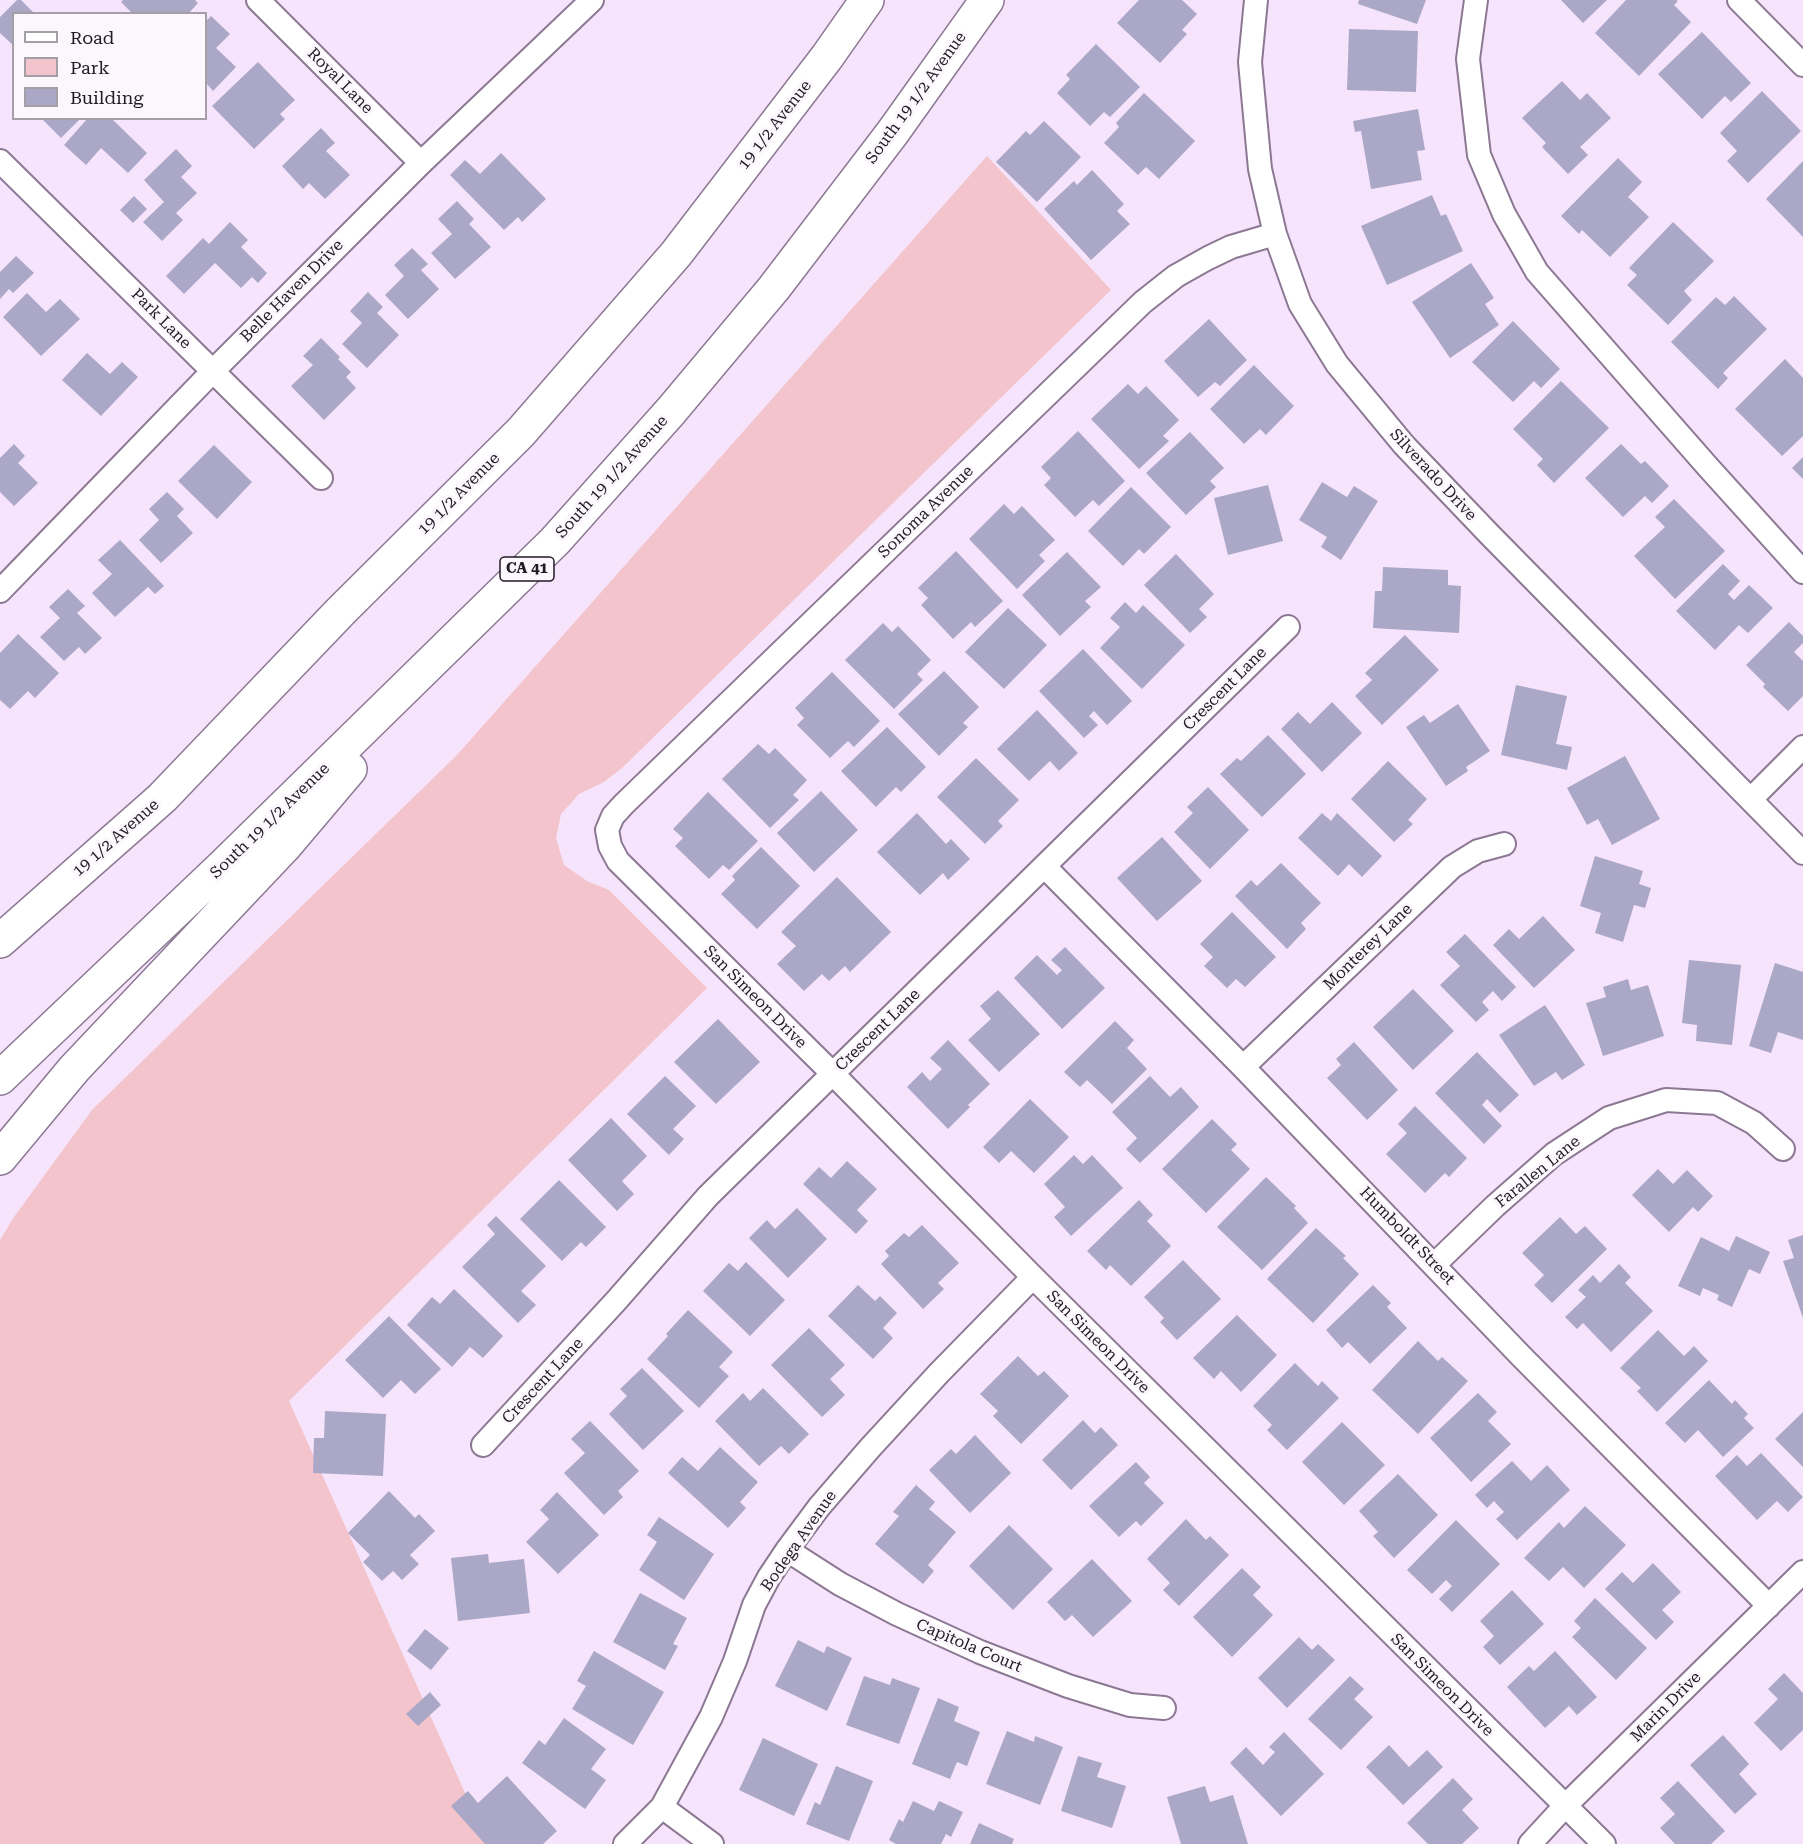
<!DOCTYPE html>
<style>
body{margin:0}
#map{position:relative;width:1803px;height:1844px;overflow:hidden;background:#f6e4fc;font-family:"Roboto Serif",serif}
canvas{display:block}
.legend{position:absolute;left:12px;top:12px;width:195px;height:108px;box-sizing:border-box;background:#fbf7fd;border:2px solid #a49fa7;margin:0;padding:8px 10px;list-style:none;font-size:18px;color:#221a25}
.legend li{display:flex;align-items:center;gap:12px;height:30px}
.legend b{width:30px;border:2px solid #a49fa7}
</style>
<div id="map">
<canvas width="1803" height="1844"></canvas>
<ul class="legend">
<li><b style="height:8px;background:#fff"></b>Road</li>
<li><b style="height:16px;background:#f3c4cb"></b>Park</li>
<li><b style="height:16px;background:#aba7c7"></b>Building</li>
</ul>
</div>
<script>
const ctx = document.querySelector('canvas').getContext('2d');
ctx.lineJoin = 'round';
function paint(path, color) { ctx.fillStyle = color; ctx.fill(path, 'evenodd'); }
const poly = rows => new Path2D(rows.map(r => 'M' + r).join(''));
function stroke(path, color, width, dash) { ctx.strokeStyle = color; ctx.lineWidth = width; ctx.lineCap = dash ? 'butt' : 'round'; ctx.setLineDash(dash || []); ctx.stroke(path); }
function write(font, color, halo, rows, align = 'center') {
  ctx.font = font + ' "Roboto Serif",serif'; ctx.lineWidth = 6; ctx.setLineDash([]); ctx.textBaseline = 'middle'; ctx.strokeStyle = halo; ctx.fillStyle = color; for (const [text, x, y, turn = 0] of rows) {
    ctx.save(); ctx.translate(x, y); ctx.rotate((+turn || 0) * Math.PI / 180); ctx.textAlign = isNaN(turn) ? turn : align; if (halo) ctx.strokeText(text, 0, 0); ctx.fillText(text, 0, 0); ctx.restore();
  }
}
paint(poly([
 [987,156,1111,290,622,768,604,782,579,794,561,814,556,838,564,865,587,881,609,890,707,988,289,1401,488,1844,0,1844,0,1240,14,1217,92,1110,457,755]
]), '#f3c4cb');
paint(poly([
 [17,0,21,0,35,14,14,14,14,46,0,33,0,17],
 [123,0,195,0,198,3,188,14,133,14,121,2],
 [1139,0,1182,0,1197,14,1182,30,1187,34,1160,63,1117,23],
 [1359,0,1426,0,1417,24,1358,4],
 [1561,0,1607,0,1583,23],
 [1626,0,1676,0,1678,1,1674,5,1691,22,1639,76,1595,33],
 [211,16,230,34,216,48,236,67,213,91,206,83,206,21],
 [1349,29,1418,31,1416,92,1347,90],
 [1702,32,1751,83,1731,102,1725,96,1702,119,1658,74],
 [1096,44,1140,87,1110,117,1104,112,1090,126,1057,93,1070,79,1066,75],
 [258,62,295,100,280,114,285,119,254,149,212,106],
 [1562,81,1580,100,1587,93,1611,118,1580,147,1588,155,1568,174,1542,147,1546,143,1522,118],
 [1762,91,1801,131,1748,183,1727,161,1737,151,1720,133],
 [1144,93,1195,141,1159,179,1146,167,1138,175,1104,143,1119,127,1116,123],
 [1418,109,1425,150,1417,151,1422,180,1371,189,1361,131,1355,132,1353,121],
 [44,118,81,118,61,138,43,120],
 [88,118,111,118,147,153,128,173,101,148,86,165,64,145],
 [1044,121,1081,157,1037,202,996,162,1026,131,1030,135],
 [321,128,335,143,326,151,350,175,325,199,309,183,303,189,282,166],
 [176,149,192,166,181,177,197,193,176,213,183,220,162,241,143,222,164,202,144,180],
 [501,153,546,199,522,222,518,217,504,230,450,175,465,160,480,174],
 [1618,158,1642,182,1628,197,1649,217,1610,257,1582,230,1579,234,1561,216],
 [1803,161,1803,237,1766,199],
 [1092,170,1124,204,1117,211,1130,224,1091,260,1044,209,1074,181,1077,185],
 [1432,195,1441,216,1446,214,1463,251,1387,285,1361,226],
 [134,196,147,209,133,223,120,210],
 [457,201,474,219,469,224,491,247,455,279,431,253,452,234,438,219],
 [230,222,248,240,241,247,267,273,258,283,252,277,241,288,215,263,184,294,166,276,203,238,209,244],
 [1673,222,1714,261,1684,291,1692,300,1668,325,1627,285,1637,275,1629,268],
 [412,248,428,264,421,270,439,289,408,319,385,295,404,276,394,265],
 [16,256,34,273,13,293,9,289,0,299,0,272],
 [1471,263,1494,298,1485,304,1499,325,1450,358,1412,302],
 [368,292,383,307,377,313,399,335,367,368,342,344,362,323,350,311],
 [27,293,46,312,60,299,80,319,41,356,3,317],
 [1734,296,1767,329,1723,373,1728,378,1718,389,1671,342,1716,297,1725,305],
 [1209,319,1247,360,1220,386,1215,382,1198,397,1164,361],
 [1513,321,1560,369,1541,388,1534,381,1513,402,1472,362],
 [321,338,340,357,338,359,351,372,346,377,356,388,324,420,291,386,313,365,303,356],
 [87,353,110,374,122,362,138,377,101,416,62,380],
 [1785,359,1803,378,1803,436,1782,456,1735,409],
 [1254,365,1294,406,1266,435,1260,429,1244,444,1210,409],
 [1561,381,1609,428,1554,483,1537,465,1543,459,1513,429],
 [1128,384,1138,394,1146,386,1179,420,1163,436,1169,441,1139,469,1091,419],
 [1078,431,1125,481,1099,506,1093,500,1075,517,1044,485,1051,478,1041,467],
 [1190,432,1224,468,1210,481,1216,487,1186,515,1146,473],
 [14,444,25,456,18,463,38,483,14,506,0,492,0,458],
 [1621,444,1641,464,1645,461,1669,486,1652,503,1645,496,1623,517,1585,478],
 [214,445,252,482,217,519,178,481],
 [1803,457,1803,479,1792,468],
 [1322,482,1347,497,1354,486,1378,501,1341,560,1321,547,1327,537,1299,520],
 [1268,485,1283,541,1228,555,1214,498],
 [1131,487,1171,527,1144,554,1139,549,1123,566,1088,531],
 [167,492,184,509,177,516,193,533,161,563,139,540,159,520,149,509],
 [1674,499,1725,551,1675,599,1634,556,1665,527,1655,517],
 [1004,504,1014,514,1022,506,1055,540,1039,555,1045,561,1017,589,969,539],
 [120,540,164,586,155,594,148,587,115,617,92,593,112,574,98,560],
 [956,551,1003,601,975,627,971,622,953,639,921,605,928,598,918,588],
 [1067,552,1101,587,1085,601,1091,607,1060,636,1022,595],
 [1176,554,1214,594,1199,609,1207,617,1190,633,1144,585],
 [1723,564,1740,581,1728,594,1734,600,1749,585,1773,608,1748,633,1739,625,1715,650,1676,611],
 [1383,567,1448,570,1448,585,1461,586,1459,633,1373,628,1375,591,1382,591],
 [68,589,85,606,77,613,102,638,85,654,79,647,64,661,40,637,60,618,49,607],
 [1125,602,1136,613,1143,605,1185,645,1142,689,1100,648,1120,627,1110,618],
 [1008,608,1047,645,1004,689,965,652],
 [1789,622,1803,636,1803,643,1794,652,1803,661,1803,696,1788,711,1763,687,1765,684,1746,665],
 [883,623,892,632,898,626,931,660,917,674,923,680,894,709,845,660],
 [18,634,59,673,35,698,28,691,10,709,0,700,0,653],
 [1405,635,1439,670,1382,725,1355,696,1372,680,1365,673],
 [1083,649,1132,701,1107,725,1094,711,1089,716,1098,725,1084,738,1039,691],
 [944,671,979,707,963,723,968,727,939,756,898,714],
 [832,672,880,721,854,747,848,741,830,758,797,725,804,718,795,708],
 [1516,685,1567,696,1556,744,1572,747,1567,770,1501,755],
 [1332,702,1362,733,1322,772,1281,729,1298,712,1310,724],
 [1458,704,1490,751,1466,767,1468,771,1446,786,1406,727,1424,715,1430,723],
 [1037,710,1078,753,1059,771,1050,761,1029,781,997,749],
 [887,727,926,767,901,792,896,787,876,807,841,771],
 [1268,735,1306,774,1262,817,1220,774,1237,758,1241,761],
 [758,744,769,754,775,748,807,780,793,795,799,800,770,828,722,779],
 [1625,756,1660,819,1612,845,1598,819,1587,825,1567,788],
 [976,758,1019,800,998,821,1003,826,985,844,937,797],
 [1388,761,1427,799,1408,820,1413,824,1394,842,1351,799],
 [1208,787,1249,830,1210,869,1174,832,1193,813,1187,807],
 [821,791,858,830,814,872,777,833],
 [708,792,758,841,729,870,723,865,709,879,675,846,683,838,673,829],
 [917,813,946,844,951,839,970,859,948,880,943,873,920,895,877,852],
 [1322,813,1331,821,1337,813,1382,856,1362,877,1349,864,1338,876,1298,838],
 [1162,837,1202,881,1157,921,1117,878],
 [761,847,800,886,757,929,721,894,735,880,732,876],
 [1595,856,1643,871,1639,884,1651,888,1645,908,1634,905,1623,942,1595,933,1601,913,1580,906],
 [1281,863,1321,903,1301,923,1306,929,1287,949,1235,896,1251,880,1257,886],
 [837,877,891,932,850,972,845,966,829,981,822,974,804,991,777,964,796,946,781,932],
 [1232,912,1276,957,1245,987,1236,979,1227,988,1204,966,1213,957,1200,944],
 [1543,916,1575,950,1534,988,1493,945,1509,929,1519,939],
 [1465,934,1516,987,1502,1001,1493,991,1482,1002,1489,1010,1476,1022,1440,985,1460,966,1446,952],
 [1065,947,1105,988,1062,1029,1014,978,1037,955,1057,975,1062,970,1051,960],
 [1689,960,1741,965,1732,1045,1696,1041,1697,1025,1682,1023],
 [1775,963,1803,972,1803,1040,1778,1032,1771,1053,1749,1046],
 [1628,979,1631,990,1648,985,1664,1036,1603,1056,1586,1003,1606,997,1603,987],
 [1413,989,1454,1031,1413,1070,1373,1027],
 [998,990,1040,1034,999,1072,968,1040,991,1019,980,1006],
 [1545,1005,1585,1065,1562,1080,1556,1072,1534,1086,1499,1035],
 [718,1019,760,1062,716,1104,674,1062],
 [1115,1021,1134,1040,1127,1048,1147,1069,1112,1104,1087,1080,1080,1087,1064,1072],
 [948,1040,990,1084,968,1105,970,1107,948,1129,907,1087,922,1072,930,1081,942,1069,930,1058],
 [1354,1042,1398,1090,1367,1120,1327,1078,1341,1065,1336,1059],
 [1477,1052,1519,1095,1500,1113,1487,1099,1482,1105,1502,1126,1484,1144,1435,1093],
 [665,1076,696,1106,673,1129,684,1139,669,1155,627,1114],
 [1150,1076,1170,1097,1181,1087,1199,1107,1140,1163,1126,1149,1137,1138,1112,1112],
 [1030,1099,1069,1137,1034,1173,1011,1151,999,1163,983,1147],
 [1415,1106,1467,1158,1449,1177,1445,1173,1425,1193,1386,1154,1407,1133,1398,1124],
 [611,1118,647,1156,622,1181,634,1194,617,1211,568,1160],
 [1212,1119,1237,1144,1231,1150,1250,1169,1206,1213,1162,1169],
 [1074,1155,1083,1164,1092,1155,1123,1188,1071,1236,1054,1217,1065,1207,1044,1184],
 [847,1161,877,1189,857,1210,868,1221,856,1234,803,1184,819,1167,831,1178],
 [1658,1169,1673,1184,1687,1170,1713,1196,1698,1212,1693,1207,1669,1232,1632,1195],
 [1266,1177,1296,1206,1294,1208,1308,1223,1262,1270,1217,1227],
 [559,1180,606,1227,586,1247,581,1242,562,1261,520,1219],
 [1139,1200,1153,1215,1147,1221,1171,1246,1131,1286,1110,1265,1106,1270,1087,1251],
 [797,1208,827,1239,788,1278,749,1238,767,1220,775,1229],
 [496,1216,546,1266,521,1291,536,1305,518,1323,462,1267,495,1234,487,1225],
 [1560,1217,1576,1234,1585,1226,1607,1249,1552,1303,1534,1285,1544,1275,1522,1253],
 [922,1225,959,1263,938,1283,944,1289,923,1309,881,1264,889,1256,885,1251,904,1233,909,1237],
 [1316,1228,1346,1256,1343,1258,1359,1274,1313,1323,1267,1279],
 [1803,1235,1803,1318,1783,1261,1794,1258,1788,1240],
 [1736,1236,1770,1252,1760,1274,1749,1269,1732,1307,1717,1300,1719,1295,1703,1288,1700,1296,1678,1286,1701,1237,1729,1251],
 [1183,1260,1221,1299,1177,1340,1160,1322,1164,1318,1144,1297],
 [746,1262,785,1300,750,1336,703,1291,729,1263,738,1271],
 [1619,1264,1631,1277,1625,1283,1653,1311,1611,1352,1583,1323,1577,1329,1565,1317,1586,1297,1578,1290,1593,1275,1600,1283],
 [858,1285,875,1301,880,1296,897,1313,883,1328,893,1338,873,1359,828,1316],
 [1373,1285,1391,1303,1387,1307,1407,1328,1370,1364,1348,1342,1342,1348,1326,1330],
 [454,1289,503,1336,483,1358,470,1347,452,1367,407,1325,432,1297,440,1304],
 [688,1310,733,1352,719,1367,729,1376,699,1408,647,1359,668,1336,666,1334],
 [1237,1315,1277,1355,1241,1392,1221,1371,1214,1379,1193,1358],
 [389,1316,441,1369,415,1394,401,1380,383,1398,345,1360],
 [809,1328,845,1365,830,1379,845,1395,822,1417,771,1365],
 [1658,1330,1684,1356,1694,1346,1708,1361,1657,1412,1637,1391,1641,1388,1620,1368],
 [1418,1341,1438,1361,1442,1357,1468,1381,1418,1434,1372,1390],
 [1018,1356,1038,1376,1044,1371,1069,1396,1021,1444,993,1416,998,1411,980,1394],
 [1295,1363,1318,1386,1322,1381,1339,1398,1287,1450,1267,1430,1272,1425,1253,1406],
 [642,1368,684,1411,643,1450,609,1414,627,1396,620,1389],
 [1709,1380,1732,1404,1735,1400,1748,1414,1744,1418,1754,1428,1723,1457,1698,1430,1685,1443,1665,1423],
 [763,1388,809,1434,789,1454,781,1446,759,1466,715,1421,743,1393,750,1401],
 [1478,1393,1497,1412,1488,1421,1511,1444,1471,1482,1430,1438],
 [325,1411,386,1414,383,1476,313,1473,314,1438,324,1438],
 [1803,1412,1803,1467,1775,1439],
 [1083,1420,1095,1433,1101,1427,1118,1445,1071,1490,1042,1460],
 [590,1421,639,1471,618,1491,623,1497,604,1515,564,1473,585,1453,571,1439],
 [1342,1422,1385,1465,1344,1505,1302,1462],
 [975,1435,1011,1473,970,1513,929,1470,951,1449,956,1454],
 [720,1447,758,1482,740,1502,746,1508,728,1528,668,1473,682,1457,698,1471],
 [1761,1453,1803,1497,1788,1512,1777,1501,1757,1520,1715,1476,1737,1455,1747,1466],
 [1512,1461,1531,1481,1547,1465,1570,1490,1517,1540,1496,1519,1504,1512,1494,1501,1487,1508,1475,1495],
 [1136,1462,1150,1477,1144,1483,1164,1503,1141,1526,1136,1521,1119,1537,1089,1506],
 [1398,1474,1438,1515,1394,1558,1373,1536,1378,1532,1359,1511],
 [916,1485,935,1502,929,1509,956,1532,928,1565,934,1571,923,1584,875,1544,899,1516,893,1512],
 [389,1491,415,1518,419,1514,435,1531,410,1555,419,1564,402,1580,393,1571,382,1581,363,1562,370,1555,348,1533],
 [557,1492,599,1535,558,1574,526,1542,549,1519,540,1510],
 [1585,1506,1626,1545,1584,1588,1563,1567,1549,1581,1524,1558,1559,1522,1564,1528],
 [659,1517,714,1554,684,1600,639,1570,657,1542,647,1535],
 [1186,1519,1206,1540,1210,1536,1229,1555,1179,1606,1163,1590,1170,1583,1147,1559],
 [1456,1520,1500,1564,1452,1612,1439,1599,1452,1586,1446,1580,1432,1594,1407,1570],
 [1009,1525,1053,1569,1013,1610,969,1566],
 [488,1554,489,1563,524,1559,530,1613,458,1621,451,1558],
 [1092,1559,1132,1601,1093,1637,1072,1615,1065,1621,1047,1602],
 [1653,1563,1681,1592,1662,1610,1674,1622,1656,1640,1605,1589,1622,1572,1633,1583],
 [1242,1568,1261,1587,1253,1595,1273,1615,1232,1657,1193,1617],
 [1512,1590,1544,1624,1500,1665,1483,1647,1494,1636,1480,1621],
 [640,1593,687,1618,673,1644,678,1646,665,1670,613,1642],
 [1595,1598,1647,1648,1616,1680,1572,1637,1581,1628,1574,1621],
 [425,1629,449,1648,431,1670,407,1651],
 [1299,1637,1312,1650,1318,1644,1335,1660,1287,1708,1258,1678],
 [798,1640,824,1653,827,1646,852,1658,827,1711,775,1686],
 [594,1651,664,1692,633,1745,572,1709,586,1686,577,1681],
 [1555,1651,1597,1697,1577,1715,1569,1706,1545,1728,1507,1687,1529,1666,1534,1671],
 [1784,1673,1803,1693,1803,1730,1781,1751,1754,1723,1778,1699,1768,1689],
 [864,1676,890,1685,892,1678,920,1688,899,1744,846,1725],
 [1350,1676,1364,1689,1354,1699,1373,1717,1341,1750,1308,1719],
 [430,1692,441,1705,418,1726,406,1714],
 [938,1698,959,1707,954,1721,980,1732,967,1766,957,1762,950,1779,912,1764],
 [564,1718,606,1749,591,1769,606,1780,585,1809,522,1763,539,1740,545,1745],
 [1007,1731,1034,1742,1035,1736,1063,1747,1040,1805,986,1784],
 [1284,1732,1324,1774,1281,1816,1230,1763,1246,1747,1263,1765,1275,1752,1269,1747],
 [1723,1735,1749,1764,1739,1774,1757,1794,1735,1814,1690,1765],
 [763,1738,818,1764,794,1816,739,1790],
 [1389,1745,1409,1767,1427,1750,1443,1767,1403,1805,1366,1767],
 [1078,1756,1102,1763,1097,1777,1126,1786,1112,1828,1061,1811],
 [836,1766,873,1781,849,1841,806,1824,815,1802,820,1805],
 [507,1776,557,1831,543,1844,485,1844,451,1806,468,1791,478,1803],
 [1453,1778,1473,1799,1462,1810,1479,1828,1462,1844,1428,1844,1407,1823],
 [1678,1781,1725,1831,1711,1844,1675,1844,1660,1828,1675,1814,1660,1798],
 [1205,1786,1210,1802,1233,1795,1248,1844,1181,1844,1167,1797],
 [913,1801,934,1811,939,1801,963,1812,951,1837,946,1834,941,1844,896,1844,889,1840,899,1819,903,1822],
 [979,1823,1014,1839,1012,1844,970,1844]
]), '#aba7c7');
const street = poly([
 [258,0,421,163],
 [1256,0,1250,62,1260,169,1275,234,1300,304,1337,364,1404,445,1490,535,1803,853],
 [1476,0,1468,59,1479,155,1504,214,1537,272,1708,467,1803,572],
 [1739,0,1803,65],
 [0,161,321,478],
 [1275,234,1231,247,1208,258,1176,276,1143,302,624,804,613,816,607,830,610,846,618,861,833,1074,1033,1277,1604,1844],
 [0,591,213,371,421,163,592,0],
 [1751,799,1803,747],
 [1045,867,1243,1067,1521,1356,1769,1606],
 [1243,1067,1452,867,1478,851,1504,844],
 [1435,1264,1495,1206,1554,1154,1609,1118,1666,1100,1717,1103,1754,1123,1783,1149],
 [483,1445,616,1301,708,1196,1288,627],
 [787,1550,840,1584,897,1614,980,1652,1068,1686,1130,1705,1164,1708],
 [662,1807,712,1844],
 [625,1844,662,1807,711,1717,735,1661,754,1605,769,1577,787,1550,819,1507,870,1448,939,1373,1033,1277],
 [1530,1844,1565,1806,1803,1572]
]);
const highway = poly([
 [0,941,162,798,341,611,521,432,676,254,827,57,867,0],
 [0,1078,223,866,555,541,671,411,774,288,893,132,987,0],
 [0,1158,74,1069,284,847,350,769]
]);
stroke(street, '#8c7893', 26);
stroke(highway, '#8c7893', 36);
stroke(street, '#fff', 22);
stroke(highway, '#fff', 33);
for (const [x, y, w] of [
 [527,569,54]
]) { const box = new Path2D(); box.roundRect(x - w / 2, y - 12, w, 24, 4.5); ctx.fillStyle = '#fbf7fd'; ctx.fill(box); stroke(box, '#221a25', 1.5); }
write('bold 15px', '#221a25', null, [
 ["CA 41",527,569]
]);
write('16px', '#221a25', '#fbf7fd', [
 ["Royal Lane",340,81,45],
 ["South 19 1/2 Avenue",916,98,-54],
 ["19 1/2 Avenue",775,125,-52],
 ["Belle Haven Drive",292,291,-45],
 ["Park Lane",161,319,45],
 ["Silverado Drive",1433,475,47],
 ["South 19 1/2 Avenue",612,477,-48],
 ["19 1/2 Avenue",459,494,-45],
 ["Sonoma Avenue",926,512,-44],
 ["Crescent Lane",1225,689,-45],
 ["South 19 1/2 Avenue",270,821,-44],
 ["19 1/2 Avenue",116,838,-41],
 ["Monterey Lane",1368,947,-44],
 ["San Simeon Drive",755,997,45],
 ["Crescent Lane",878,1030,-44],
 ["Farallen Lane",1538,1172,-39],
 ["Humboldt Street",1407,1236,46],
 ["San Simeon Drive",1098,1342,45],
 ["Crescent Lane",543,1381,-47],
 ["Bodega Avenue",799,1541,-55],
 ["Capitola Court",969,1646,23],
 ["San Simeon Drive",1442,1685,45],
 ["Marin Drive",1666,1707,-45]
]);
</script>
